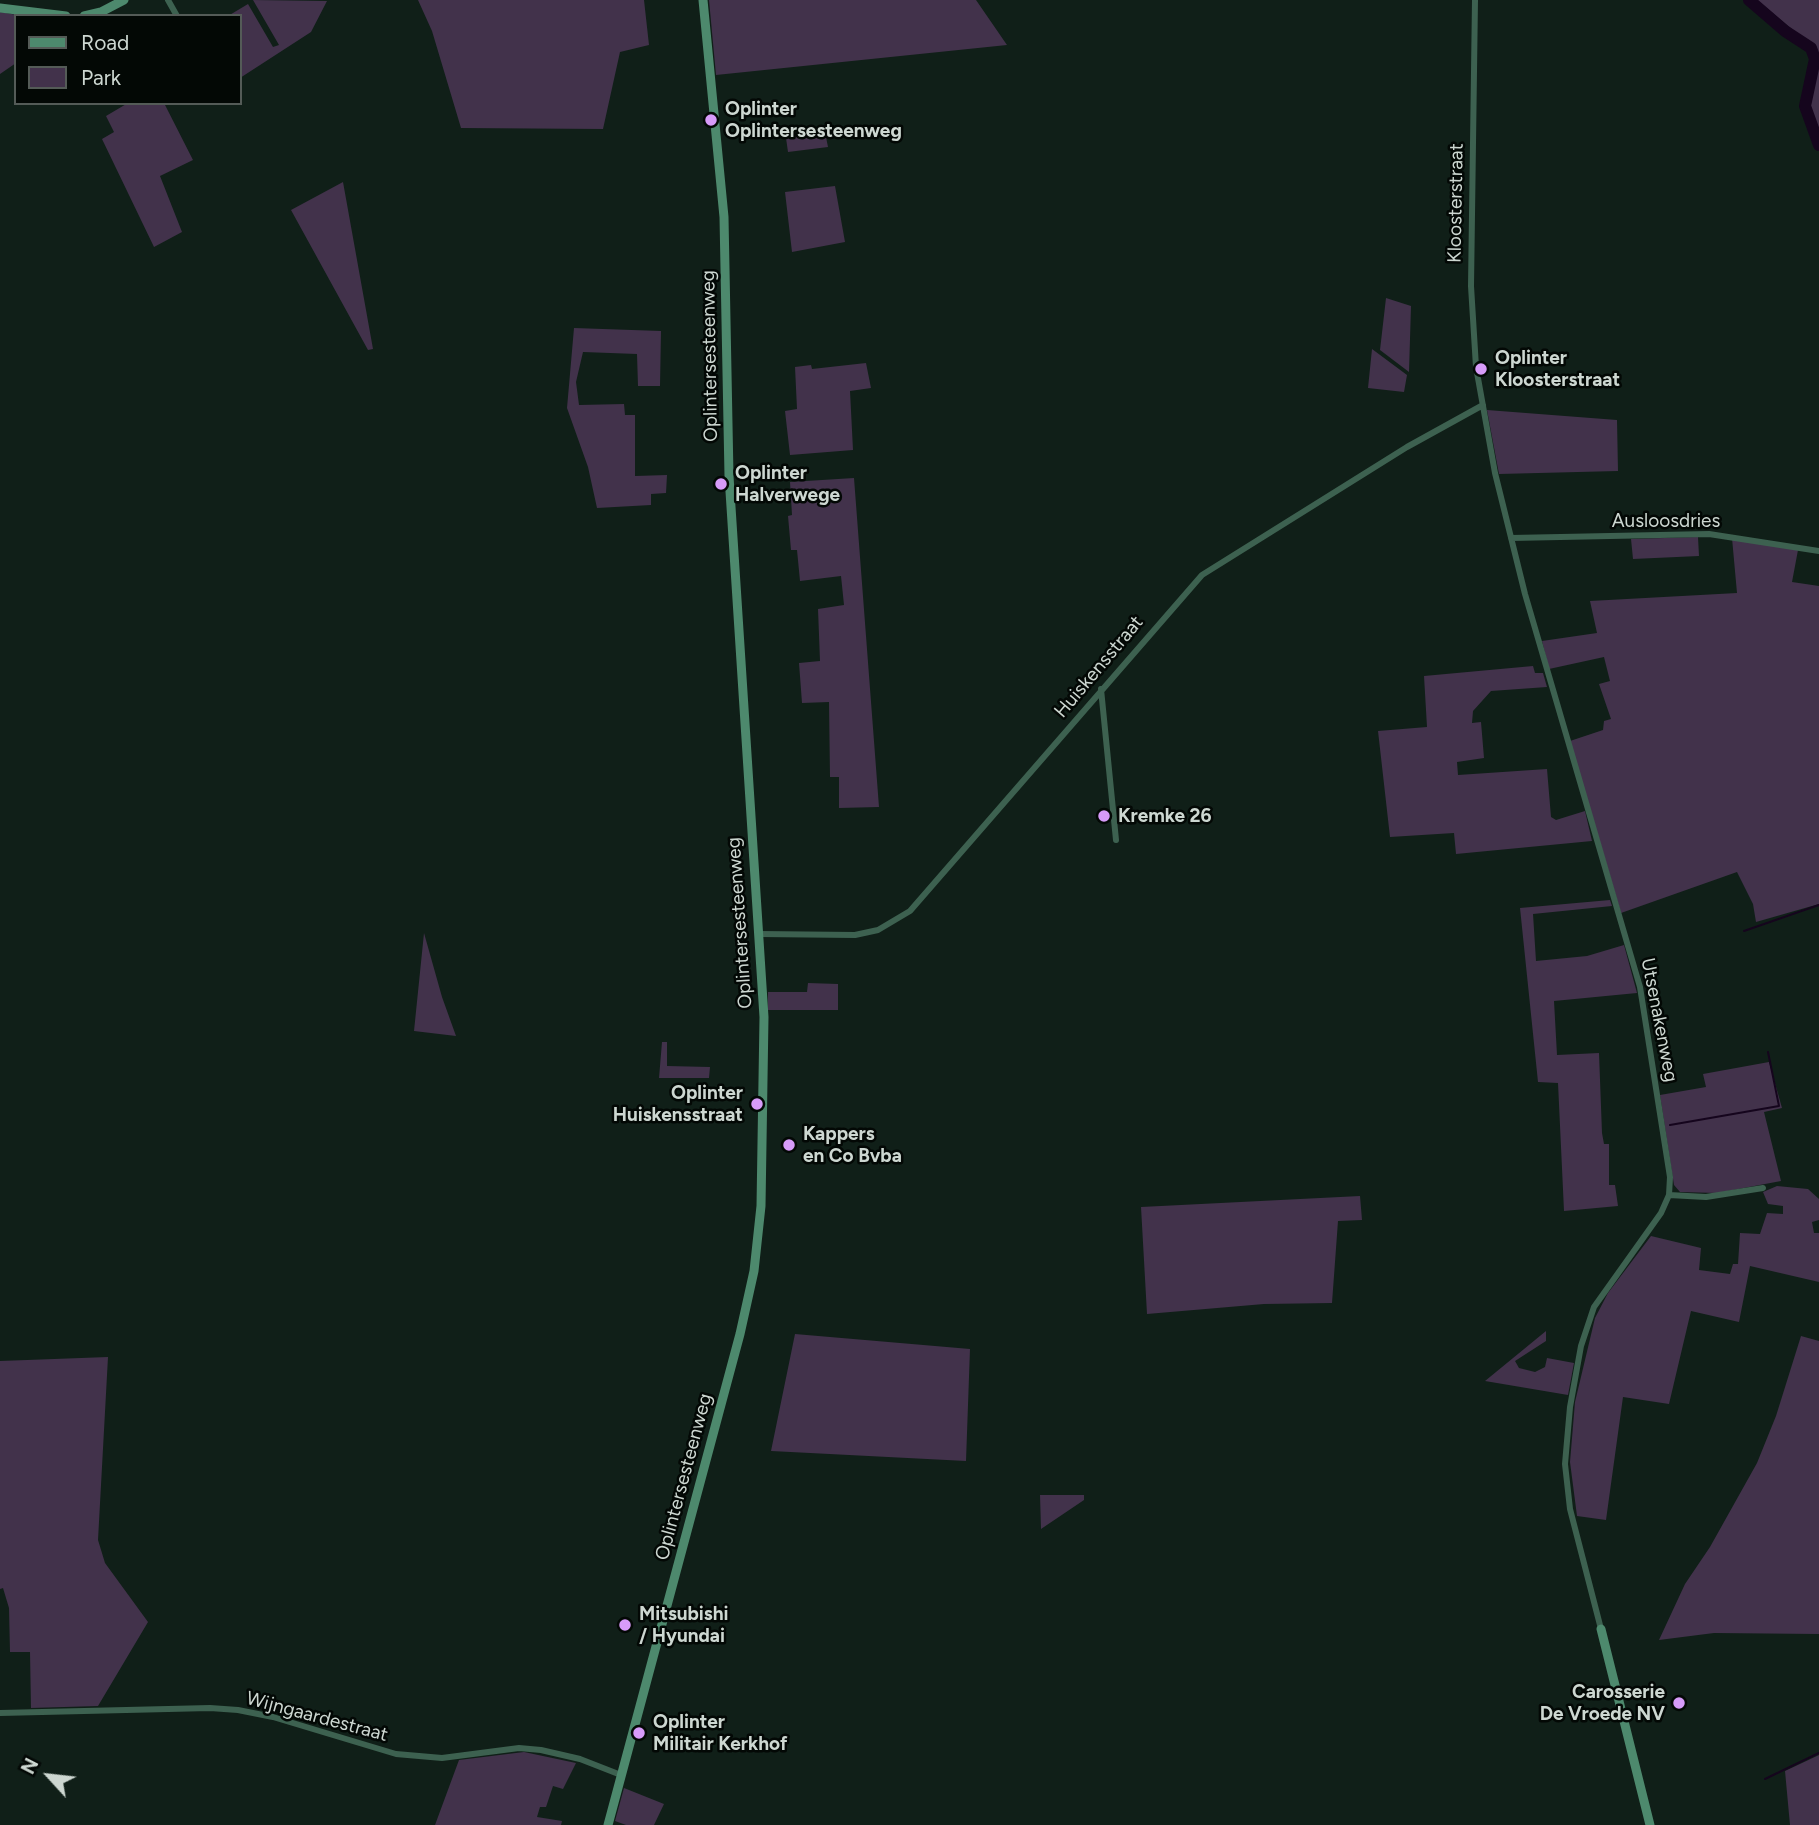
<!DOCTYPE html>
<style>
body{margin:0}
#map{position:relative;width:1819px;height:1825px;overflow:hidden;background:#101f18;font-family:Figtree,sans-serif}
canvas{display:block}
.legend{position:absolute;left:14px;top:14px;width:228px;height:91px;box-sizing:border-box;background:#030805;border:2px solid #545b57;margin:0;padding:9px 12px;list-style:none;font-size:21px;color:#cdd7d1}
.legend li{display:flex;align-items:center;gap:14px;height:35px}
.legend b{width:35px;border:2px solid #545b57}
.north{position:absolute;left:14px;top:1741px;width:70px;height:70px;-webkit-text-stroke:5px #030805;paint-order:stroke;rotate:297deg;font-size:19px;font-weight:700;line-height:28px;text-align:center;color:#cdd7d1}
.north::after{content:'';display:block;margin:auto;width:24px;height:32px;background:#cdd7d1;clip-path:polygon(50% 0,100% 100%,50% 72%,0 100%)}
</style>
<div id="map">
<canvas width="1819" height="1825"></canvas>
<ul class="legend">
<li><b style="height:9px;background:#4d896d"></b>Road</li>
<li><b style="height:19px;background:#42324b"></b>Park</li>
</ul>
<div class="north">N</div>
</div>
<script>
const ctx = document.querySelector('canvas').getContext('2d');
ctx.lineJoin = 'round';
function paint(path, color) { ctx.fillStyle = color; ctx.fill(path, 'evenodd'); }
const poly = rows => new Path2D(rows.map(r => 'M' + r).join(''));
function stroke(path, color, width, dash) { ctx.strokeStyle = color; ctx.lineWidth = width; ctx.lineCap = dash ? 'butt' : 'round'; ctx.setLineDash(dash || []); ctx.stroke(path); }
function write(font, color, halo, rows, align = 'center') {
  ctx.font = font + ' Figtree,sans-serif'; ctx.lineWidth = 5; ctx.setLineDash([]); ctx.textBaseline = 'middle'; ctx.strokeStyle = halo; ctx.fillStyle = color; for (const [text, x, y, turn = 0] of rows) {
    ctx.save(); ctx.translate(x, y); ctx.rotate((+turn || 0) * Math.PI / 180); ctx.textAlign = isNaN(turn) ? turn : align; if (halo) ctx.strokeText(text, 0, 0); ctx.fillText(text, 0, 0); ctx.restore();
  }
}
paint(poly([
 [253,0,327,1,311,32,240,78,240,16,228,16,248,4,273,47,279,45],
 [418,0,644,0,649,45,620,52,603,129,461,128,432,31],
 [709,0,976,0,1007,45,716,75],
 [1757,0,1819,0,1819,135,1809,100,1818,65,1817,50],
 [0,12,23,16,16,16,16,63,0,74],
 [128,103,164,103,193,160,160,176,182,232,154,247,102,139,114,132,106,116],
 [824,127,828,147,788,152,785,131],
 [343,182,373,349,368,350,291,210],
 [835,186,845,242,792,252,785,192],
 [1386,298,1411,306,1409,372,1380,350],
 [574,328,661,331,660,386,638,386,637,354,583,352,576,382,579,405,624,404,625,415,635,415,635,476,667,475,666,493,651,494,651,505,597,508,588,467,567,408],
 [1372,349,1407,375,1404,392,1368,388],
 [866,363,871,388,850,391,853,450,790,455,785,411,797,409,795,367,811,365,812,369],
 [1487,410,1617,420,1618,471,1499,474],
 [854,478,879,807,839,808,839,777,830,777,829,702,802,703,799,663,820,661,818,609,844,605,841,576,800,581,797,550,791,550,788,516,792,515,790,482],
 [1698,537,1699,556,1633,559,1631,539],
 [1732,538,1798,550,1792,582,1819,586,1819,904,1756,922,1753,904,1737,872,1621,913,1570,741,1603,730,1604,721,1611,719,1599,684,1610,681,1604,657,1549,669,1542,641,1597,633,1590,601,1737,593],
 [1533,666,1535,673,1543,673,1547,687,1491,691,1473,711,1472,723,1481,722,1484,758,1457,762,1458,775,1547,769,1551,817,1556,820,1585,811,1592,841,1456,854,1454,833,1390,837,1378,731,1427,727,1424,676],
 [1610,900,1612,906,1533,914,1536,961,1587,956,1624,945,1637,993,1554,1001,1557,1055,1599,1053,1602,1133,1604,1144,1609,1144,1609,1185,1615,1185,1618,1206,1564,1211,1558,1083,1538,1082,1520,908],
 [424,933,442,997,456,1036,414,1031],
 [808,983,838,984,838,1010,768,1010,768,992,807,992],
 [662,1042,667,1042,667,1066,710,1067,709,1078,659,1078],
 [1769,1062,1782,1108,1764,1112,1781,1181,1717,1193,1680,1192,1674,1185,1660,1095,1706,1087,1703,1074],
 [1777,1186,1808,1189,1819,1199,1819,1220,1812,1222,1814,1233,1819,1233,1819,1282,1750,1266,1739,1322,1691,1311,1669,1404,1623,1397,1606,1520,1577,1516,1570,1462,1575,1402,1595,1318,1608,1293,1651,1236,1701,1248,1699,1270,1730,1274,1733,1264,1738,1264,1740,1233,1760,1234,1767,1213,1783,1214,1783,1206,1768,1204,1763,1192],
 [1360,1196,1362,1220,1338,1221,1332,1303,1264,1304,1147,1314,1141,1207],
 [1546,1331,1546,1341,1515,1361,1519,1368,1535,1372,1545,1367,1547,1358,1574,1363,1568,1395,1485,1381],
 [795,1334,970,1349,966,1461,771,1451],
 [1801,1336,1819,1341,1819,1634,1714,1633,1659,1640,1685,1584,1710,1547,1757,1463,1776,1416],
 [108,1357,98,1540,105,1563,148,1622,98,1706,31,1708,30,1652,10,1652,9,1608,3,1588,0,1589,0,1361],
 [1040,1495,1084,1495,1084,1500,1041,1529],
 [524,1752,576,1763,563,1789,553,1786,546,1807,540,1807,537,1817,562,1821,561,1825,435,1825,459,1760],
 [1819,1755,1819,1825,1790,1825,1785,1771],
 [624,1788,664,1804,654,1825,626,1825,615,1821]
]), '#42324b');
stroke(poly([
 [1744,931,1819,905],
 [1670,1125,1779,1106,1768,1052],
 [1765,1779,1819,1753]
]), '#15051d', 2);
stroke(poly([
 [1749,0,1785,31,1811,48,1815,59,1805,106,1819,145]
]), '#15051d', 12);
stroke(poly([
 [168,0,177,16],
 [1475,0,1471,286,1476,367,1495,473,1525,594,1640,987,1670,1177,1669,1195,1661,1213,1594,1307,1581,1346,1570,1407,1565,1464,1570,1509,1601,1629],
 [1511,538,1709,534,1819,551],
 [1101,689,1116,840],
 [759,934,855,935,878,930,910,911,1202,575,1407,447,1483,405],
 [1669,1195,1706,1197,1763,1188],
 [0,1713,210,1708,238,1710,273,1717,396,1754,442,1758,519,1748,541,1750,580,1759,621,1775]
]), '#3d6150', 6);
stroke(poly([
 [0,8,66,16],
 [84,16,101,12,124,0],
 [1601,1629,1650,1825],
 [608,1825,740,1334,754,1271,761,1206,764,1017,729,476,724,217,703,0]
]), '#4d896d', 9);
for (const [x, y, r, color] of [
 [711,120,7,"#d79bf9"],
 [1481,369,7,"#d79bf9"],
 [721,484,7,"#d79bf9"],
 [1104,816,7,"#d79bf9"],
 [757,1104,7,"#d79bf9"],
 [789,1145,7,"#d79bf9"],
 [625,1625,7,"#d79bf9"],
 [1679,1703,7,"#d79bf9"],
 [639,1733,7,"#d79bf9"]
]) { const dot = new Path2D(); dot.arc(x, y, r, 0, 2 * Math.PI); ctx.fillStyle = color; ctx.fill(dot); stroke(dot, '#030805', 2.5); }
write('bold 19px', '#cdd7d1', '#030805', [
 ["Oplinter",725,109],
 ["Oplintersesteenweg",725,131],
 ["Oplinter",1495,358],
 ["Kloosterstraat",1495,380],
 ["Oplinter",735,473],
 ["Halverwege",735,495],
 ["Kremke 26",1118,816],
 ["Oplinter",743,1093,"right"],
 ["Huiskensstraat",743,1115,"right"],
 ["Kappers",803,1134],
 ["en Co Bvba",803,1156],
 ["Mitsubishi",639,1614],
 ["/ Hyundai",639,1636],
 ["Carosserie",1665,1692,"right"],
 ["De Vroede NV",1665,1714,"right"],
 ["Oplinter",653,1722],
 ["Militair Kerkhof",653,1744]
], 'left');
write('19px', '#cdd7d1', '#030805', [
 ["Kloosterstraat",1456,203,-89],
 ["Oplintersesteenweg",710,356,-91],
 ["Ausloosdries",1666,521],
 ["Huiskensstraat",1099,667,-50],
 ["Oplintersesteenweg",740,923,-94],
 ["Utsenakenweg",1659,1020,79],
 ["Oplintersesteenweg",684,1477,-75],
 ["Wijngaardestraat",317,1717,15]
]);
</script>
